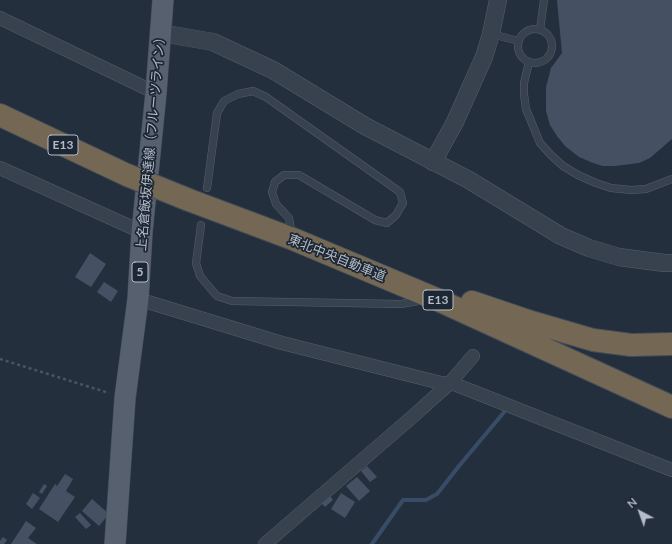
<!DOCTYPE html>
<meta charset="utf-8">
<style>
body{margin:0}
#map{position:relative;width:672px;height:544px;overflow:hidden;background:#242f3e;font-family:Lato,sans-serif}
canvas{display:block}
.north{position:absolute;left:620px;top:492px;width:40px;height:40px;-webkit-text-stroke:3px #1d2633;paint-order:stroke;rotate:319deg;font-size:11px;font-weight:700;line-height:16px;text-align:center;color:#b4bcc9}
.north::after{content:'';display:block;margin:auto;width:14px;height:18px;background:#b4bcc9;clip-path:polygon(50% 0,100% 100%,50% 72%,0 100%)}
</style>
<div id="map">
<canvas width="672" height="544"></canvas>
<div class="north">N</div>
</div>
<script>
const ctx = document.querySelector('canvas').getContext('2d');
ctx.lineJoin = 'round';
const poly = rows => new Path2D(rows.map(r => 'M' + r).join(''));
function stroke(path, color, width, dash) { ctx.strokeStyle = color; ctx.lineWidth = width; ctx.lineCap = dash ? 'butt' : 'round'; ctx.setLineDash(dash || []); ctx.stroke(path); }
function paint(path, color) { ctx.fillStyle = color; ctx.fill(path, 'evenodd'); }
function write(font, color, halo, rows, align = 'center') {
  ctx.font = font + ' Lato,"Noto Sans JP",sans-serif'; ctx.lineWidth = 3.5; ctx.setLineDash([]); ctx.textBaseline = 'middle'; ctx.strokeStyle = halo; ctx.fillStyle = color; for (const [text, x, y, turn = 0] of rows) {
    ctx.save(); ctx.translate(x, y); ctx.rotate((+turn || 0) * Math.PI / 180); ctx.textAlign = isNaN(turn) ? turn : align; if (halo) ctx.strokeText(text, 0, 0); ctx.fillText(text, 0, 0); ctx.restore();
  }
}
stroke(poly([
 [372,544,403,500,426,500,437,494,459,466,505,411]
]), '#394c67', 4);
paint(poly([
 [557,0,672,0,672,139,650,158,639,163,615,166,603,166,593,163,579,157,565,146,557,136,550,125,546,111,546,87,551,68,562,53],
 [90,253,106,264,91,287,75,277],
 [104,282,118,291,111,302,97,292],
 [367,466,377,477,370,482,361,471],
 [65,474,73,479,66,491,75,497,58,522,39,509,55,484,57,486],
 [357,477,370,491,359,501,346,486],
 [44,484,47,486,42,494,39,492],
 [33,493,40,498,32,509,26,504],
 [341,493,355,502,345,518,331,509],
 [330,496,333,500,325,507,321,503],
 [92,499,109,514,99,526,82,511],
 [80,513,91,525,86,529,75,517],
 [26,521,36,528,28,538,37,544,11,544],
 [3,537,7,540,4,544,0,544,0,541]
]), '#455162');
const service = poly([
 '518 46a17 17 0 1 1 34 0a17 17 0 1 1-34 0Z',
 [540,30,544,0],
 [492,34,518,41],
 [529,62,524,83,524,94,526,109,540,143,551,155,563,166,578,175,596,183,611,188,631,190,646,189,672,179],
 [207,188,217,113,224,101,238,94,253,91,266,97,400,192,403,203,396,215,387,223,375,220,299,175,284,175,275,182,272,192,276,204,289,218,292,234],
 [201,225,196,263,200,276,217,296,232,301,401,304,424,300]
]);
const minor = poly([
 [0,18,156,93],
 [0,168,142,232],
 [138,299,282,343,441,383,454,384,672,470],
 [265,544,411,418,449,384,473,356]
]);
const tertiary = poly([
 [161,33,213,42,273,70,365,126,469,180,561,236,589,248,619,257,664,263,672,263],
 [433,162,455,122,484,57,491,34,498,0]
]);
const primary = poly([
 [115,544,125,398,138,299,142,232,156,93,163,0]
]);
const motorway = poly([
 [0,115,127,175],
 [189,200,293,239,436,299,672,407],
 [472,302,528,321,593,340,631,345,672,344]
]);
stroke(service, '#565f6c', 8);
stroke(minor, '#565f6c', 14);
stroke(tertiary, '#565f6c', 18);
stroke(primary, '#414a57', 22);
stroke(motorway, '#434c59', 24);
stroke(poly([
 [0,359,109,393]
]), '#44595c', 2.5, [3, 3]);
stroke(service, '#38414e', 7);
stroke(minor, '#38414e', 13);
stroke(tertiary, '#38414e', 17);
stroke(primary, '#56606e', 21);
stroke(motorway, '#746855', 22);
const motorwayBridge = poly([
 [127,175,189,200]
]);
stroke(motorwayBridge, '#434c59', 24, []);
stroke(motorwayBridge, '#746855', 22);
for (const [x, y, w] of [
 [63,145,30],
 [140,272,16],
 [438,300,30]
]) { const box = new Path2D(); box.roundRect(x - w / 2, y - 10, w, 20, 3); ctx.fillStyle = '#1d2633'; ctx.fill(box); stroke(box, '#b4bcc9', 1); }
write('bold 12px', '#b4bcc9', null, [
 ["E13",63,145],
 ["5",140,272],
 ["E13",438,300]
]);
write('13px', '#b4bcc9', '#1d2633', [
 ["上名倉飯坂伊達線（フルーツライン）",151,141,-85],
 ["東北中央自動車道",337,258,22]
]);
</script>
